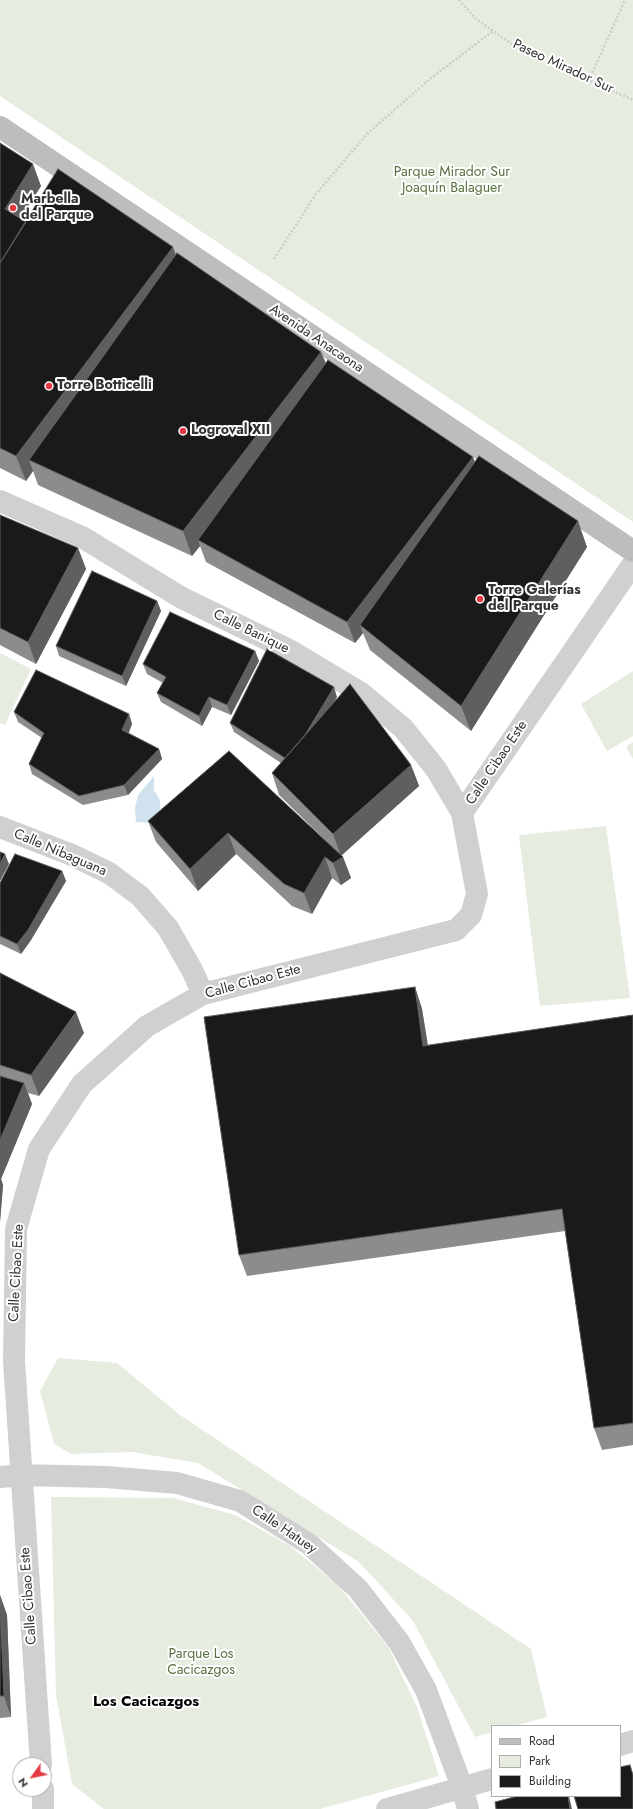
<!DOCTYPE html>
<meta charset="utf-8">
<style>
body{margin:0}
#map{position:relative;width:633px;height:1809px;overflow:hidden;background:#fff;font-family:Jost,sans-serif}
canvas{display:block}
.legend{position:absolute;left:491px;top:1725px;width:130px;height:72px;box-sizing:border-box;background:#fff;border:1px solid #adadad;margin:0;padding:5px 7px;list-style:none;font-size:12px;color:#333}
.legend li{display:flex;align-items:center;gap:8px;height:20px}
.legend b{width:20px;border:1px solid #adadad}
.north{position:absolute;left:12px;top:1757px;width:40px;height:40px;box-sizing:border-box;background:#fff;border:1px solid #adadad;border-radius:50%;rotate:237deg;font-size:11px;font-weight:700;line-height:16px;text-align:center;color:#333}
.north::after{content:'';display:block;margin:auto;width:14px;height:18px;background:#e63946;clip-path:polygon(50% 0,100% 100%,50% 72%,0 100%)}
</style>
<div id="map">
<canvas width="633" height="1809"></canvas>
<ul class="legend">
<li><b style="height:5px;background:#bdbdbd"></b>Road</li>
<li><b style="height:11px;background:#e6ecdf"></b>Park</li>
<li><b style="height:11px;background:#1a1a1a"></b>Building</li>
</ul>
<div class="north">N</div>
</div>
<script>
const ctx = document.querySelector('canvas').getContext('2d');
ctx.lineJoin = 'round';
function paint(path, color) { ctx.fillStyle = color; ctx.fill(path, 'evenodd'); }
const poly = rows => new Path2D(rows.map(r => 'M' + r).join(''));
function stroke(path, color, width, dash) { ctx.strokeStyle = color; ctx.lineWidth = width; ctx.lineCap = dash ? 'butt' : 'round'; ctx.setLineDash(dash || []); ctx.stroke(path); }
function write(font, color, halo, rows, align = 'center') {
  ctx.font = font + ' Jost,sans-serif'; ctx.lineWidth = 4; ctx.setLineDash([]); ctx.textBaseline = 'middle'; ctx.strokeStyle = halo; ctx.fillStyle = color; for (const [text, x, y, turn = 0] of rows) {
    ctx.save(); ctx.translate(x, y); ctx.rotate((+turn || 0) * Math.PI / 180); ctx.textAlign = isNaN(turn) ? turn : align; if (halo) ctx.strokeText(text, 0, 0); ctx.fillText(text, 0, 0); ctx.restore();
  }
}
paint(poly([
 [0,0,633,0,633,522,0,96],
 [0,653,31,669,5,725,0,723],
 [633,671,633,736,607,751,581,704],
 [633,742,633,759,626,747],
 [606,826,630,998,540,1006,519,835],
 [58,1358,117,1363,180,1415,531,1649,547,1717,514,1726,492,1726,492,1732,475,1737,413,1621,359,1562,198,1463,132,1452,71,1454,54,1444,40,1391],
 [51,1497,173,1498,235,1515,290,1546,338,1585,388,1647,417,1707,439,1776,320,1809,104,1809,72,1784,56,1695]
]), '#e6ecdf');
paint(poly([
 [154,776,154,790,160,800,160,812,150,823,136,822,135,808,138,795]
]), '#cfe2ee');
stroke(poly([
 [459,0,476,19,519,49,633,100],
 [589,80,625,0],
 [274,259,316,194,368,133,431,78,493,31]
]), '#cdcdcd', 2.5, [2, 2]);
stroke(poly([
 [0,501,82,537,182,598,291,651,361,693,403,728,436,769,462,813,477,894,471,915,456,930,203,994,147,1026,82,1084,39,1149,16,1229,14,1361,41,1765],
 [462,813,633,564],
 [0,827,72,855,109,873,140,896,168,928,192,970,203,994],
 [0,1477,21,1475,106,1477,177,1483,240,1501,309,1544,358,1589,399,1642,426,1690,462,1787,468,1809],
 [620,1745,633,1741],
 [43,1789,43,1809],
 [387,1809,492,1779]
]), '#d0d0d0', 22);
stroke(poly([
 [0,127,633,551]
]), '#bdbdbd', 22);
paint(poly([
 [0,143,41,186,20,219,26,222,176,254,321,352,326,363,475,462,587,547,471,731,370,650,363,633,355,643,206,562,200,546,192,556,38,485,33,471,26,481,0,468],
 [0,515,78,548,86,569,36,664,0,645],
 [157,601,161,611,126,686,59,656,56,646],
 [255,651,259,661,231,715,212,707,202,726,161,702,157,693,163,683,147,674,143,664],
 [337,697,334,702,411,765,419,786,341,855,343,857,351,878,341,885,332,878,312,914,292,906,236,854,198,891,156,842,148,821,326,841,279,795,272,773,281,763,234,732,230,723],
 [14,712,129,714,132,724,129,733,159,749,162,759,128,795,83,805,32,774,29,764,42,738,18,722],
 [62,871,66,881,31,940,21,954,0,944,0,883],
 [0,973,84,1033,39,1096,28,1093,32,1104,1,1179,3,1185,0,1222],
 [415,987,422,1009,428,1045,633,1015,633,1445,602,1450,594,1428,565,1231,247,1276,239,1255],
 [0,1595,7,1615,11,1717,0,1718]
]), '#8c8c8c');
paint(poly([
 [33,164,41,186,13,230,5,209],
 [173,247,182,272,29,460,33,471,26,481,16,456],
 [321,352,331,377,198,540,200,546,192,556,183,531],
 [473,457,481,478,360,625,363,633,355,643,347,622],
 [578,521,587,547,471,731,461,706],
 [78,548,86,569,36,664,28,642],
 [157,601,161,611,126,686,122,676],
 [255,651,259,661,231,715,227,705],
 [334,687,337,697,293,771,290,761],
 [209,697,212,707,202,726,199,716],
 [129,714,132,724,126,739,122,730],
 [159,749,162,759,128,795,124,785],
 [411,765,419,786,341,856,333,834],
 [228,833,236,854,198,891,190,869],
 [5,854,9,864,0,881,0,864],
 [325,857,332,878,312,914,304,893],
 [343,857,351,878,341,885,333,863],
 [62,871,66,881,31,940,21,954,17,944],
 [415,987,422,1009,431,1067,423,1046],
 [76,1012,84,1033,39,1096,31,1075],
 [24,1083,32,1104,1,1179,3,1185,0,1222,0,1140],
 [0,1595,7,1615,11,1717,4,1696],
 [568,1796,569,1796,572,1809,570,1809]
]), '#5f5f5f');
const building = poly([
 [0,143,33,164,5,209,26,222,0,263,0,143],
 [58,169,173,247,16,456,0,448,0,263,58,169],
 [177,253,321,352,183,531,29,460,177,253],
 [328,360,473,457,347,622,198,540,328,360],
 [479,456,578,521,461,706,360,625,479,456],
 [0,515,78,548,28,642,0,628,0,515],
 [92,571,157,601,122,676,56,646,92,571],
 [170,612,255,651,227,705,209,697,199,716,157,693,166,677,143,664,170,612],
 [267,649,334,687,305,735,285,758,230,723,267,649],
 [36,670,129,714,122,730,159,749,124,785,79,796,29,764,44,733,14,712,36,670],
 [350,684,411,765,333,834,272,773,350,684],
 [229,751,343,857,333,863,325,857,304,893,284,884,228,833,190,869,148,821,229,751],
 [0,852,5,854,0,864,0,852],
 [15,854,62,871,28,930,17,944,0,936,0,883,15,854],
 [0,973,76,1012,31,1075,0,1065,0,973],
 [415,987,423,1046,633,1015,633,1423,594,1428,562,1209,239,1255,204,1017,415,987],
 [0,1076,24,1083,0,1140,0,1076],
 [0,1605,4,1696,0,1696,0,1605],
 [630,1765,633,1775,633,1809,578,1809,574,1796,620,1796,620,1767,630,1765],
 [518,1796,568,1796,570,1809,496,1809,495,1802,518,1796]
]);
paint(building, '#1a1a1a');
stroke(building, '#5f5f5f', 1);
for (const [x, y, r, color] of [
 [13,208,4,"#e63946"],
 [49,386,4,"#e63946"],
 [183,431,4,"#e63946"],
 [480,599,4,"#e63946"]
]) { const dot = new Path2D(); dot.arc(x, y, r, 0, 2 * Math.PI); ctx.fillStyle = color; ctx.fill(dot); stroke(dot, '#fff', 1.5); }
write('14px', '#333', '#fff', [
 ["Paseo Mirador Sur",563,67,25],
 ["Avenida Anacaona",316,339,34],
 ["Calle Banique",251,632,26],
 ["Calle Cibao Este",497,763,-56],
 ["Calle Nibaguana",60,853,23],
 ["Calle Cibao Este",253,982,-15],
 ["Calle Cibao Este",17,1273,-87],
 ["Calle Hatuey",284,1530,34],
 ["Calle Cibao Este",29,1596,-94]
]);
write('14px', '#56703f', '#fff', [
 ["Parque Mirador Sur",452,173],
 ["Joaquín Balaguer",452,189],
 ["Parque Los",201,1655],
 ["Cacicazgos",201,1671]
]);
write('bold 14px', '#333', '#fff', [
 ["Marbella",21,200],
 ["del Parque",21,216],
 ["Torre Botticelli",57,386],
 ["Logroval XII",191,431],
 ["Torre Galerías",488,591],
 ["del Parque",488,607]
], 'left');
write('bold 15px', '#000', '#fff', [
 ["Los Cacicazgos",146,1702]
]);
</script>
